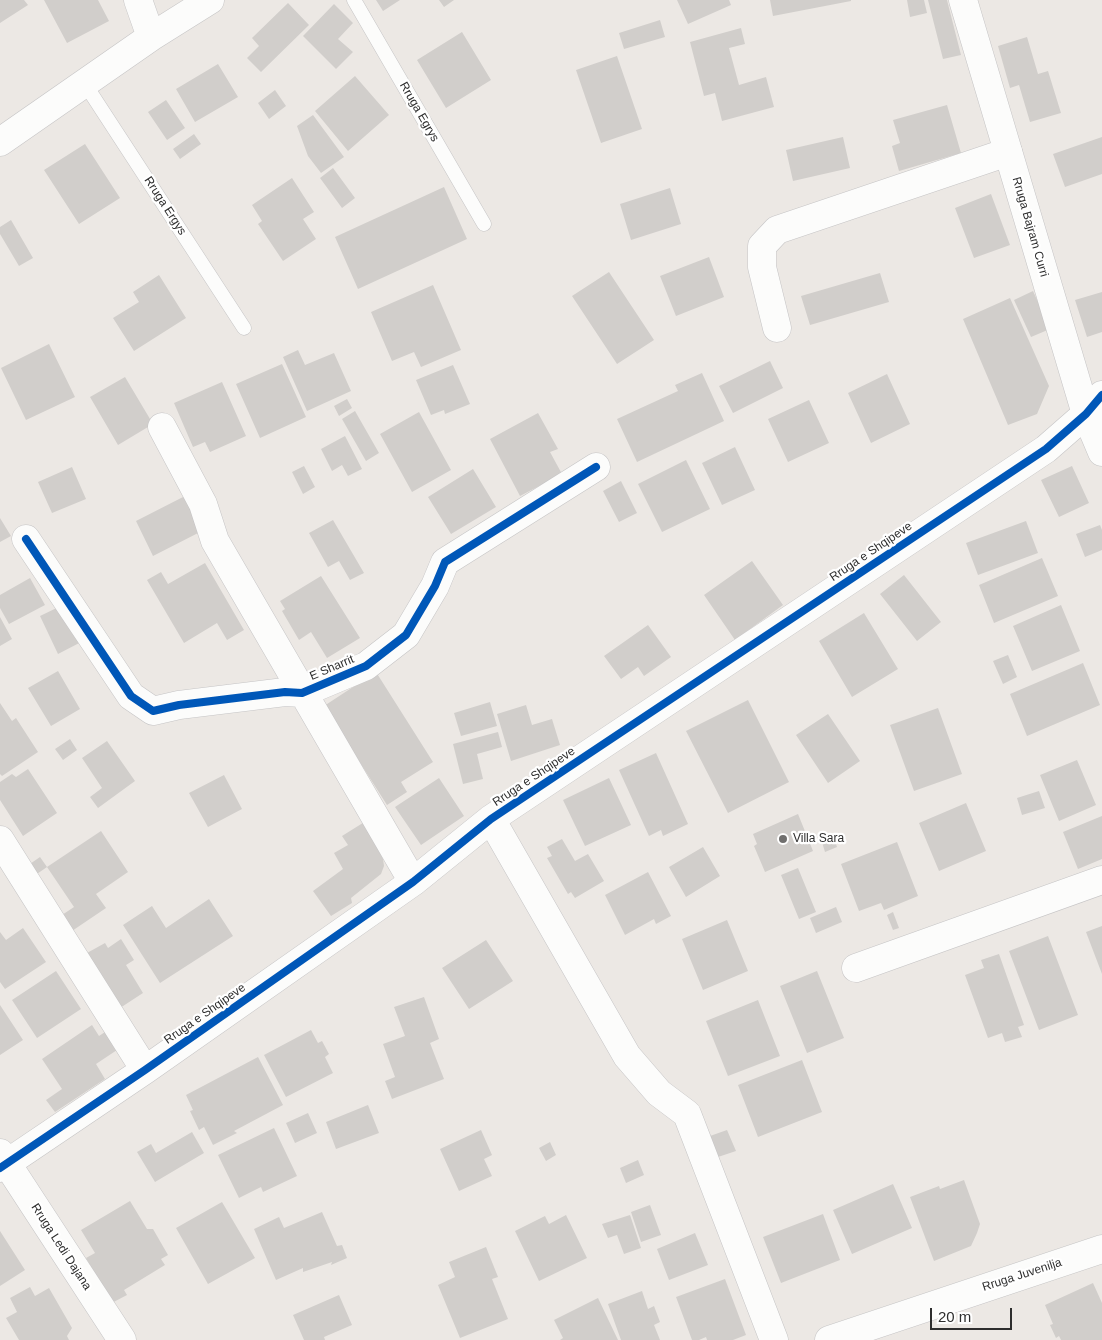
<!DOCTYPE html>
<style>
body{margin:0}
#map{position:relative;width:1102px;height:1340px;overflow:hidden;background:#ece8e4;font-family:Helvetica,sans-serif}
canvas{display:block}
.scale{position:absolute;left:930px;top:1308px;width:82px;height:22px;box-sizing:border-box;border:2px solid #2e2e2e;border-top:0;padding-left:6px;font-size:15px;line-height:18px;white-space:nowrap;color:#2e2e2e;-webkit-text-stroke:4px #fff;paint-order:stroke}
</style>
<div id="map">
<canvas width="1102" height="1340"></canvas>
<div class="scale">20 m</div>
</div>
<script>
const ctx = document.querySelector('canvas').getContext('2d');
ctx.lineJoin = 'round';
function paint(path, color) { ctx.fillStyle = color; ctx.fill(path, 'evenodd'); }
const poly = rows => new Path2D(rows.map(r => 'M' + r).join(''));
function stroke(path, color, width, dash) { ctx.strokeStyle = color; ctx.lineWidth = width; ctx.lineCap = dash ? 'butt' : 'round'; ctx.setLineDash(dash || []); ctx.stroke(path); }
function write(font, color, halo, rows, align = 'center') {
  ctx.font = font + ' Helvetica,sans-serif'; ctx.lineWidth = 4.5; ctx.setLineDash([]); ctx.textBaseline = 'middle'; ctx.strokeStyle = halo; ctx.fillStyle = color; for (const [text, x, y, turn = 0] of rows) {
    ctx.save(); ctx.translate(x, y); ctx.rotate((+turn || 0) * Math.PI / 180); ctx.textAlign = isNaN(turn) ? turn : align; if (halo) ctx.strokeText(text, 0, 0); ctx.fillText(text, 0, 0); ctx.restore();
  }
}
paint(poly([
 [0,0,24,0,28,5,0,23],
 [44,0,98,0,109,21,67,43],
 [376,0,400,0,383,11],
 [439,0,454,0,444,7],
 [677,0,729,0,731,5,688,24],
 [770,0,851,0,851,1,773,16],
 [907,0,924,0,927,13,910,17],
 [928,0,947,0,961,55,943,59],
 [288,3,309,25,261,72,247,58,259,46,252,38],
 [334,4,353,23,338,39,353,52,336,69,303,36],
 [660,20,665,37,624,49,619,33],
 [741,28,745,44,729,48,739,85,766,77,774,107,722,121,715,93,704,96,690,42],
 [462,32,491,80,446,108,417,60],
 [1027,37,1038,74,1048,71,1061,113,1030,122,1019,85,1010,88,998,46],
 [617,56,642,129,601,143,576,70],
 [218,64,238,97,195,122,176,89],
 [355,76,389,115,348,151,315,111],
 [275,90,286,106,269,119,258,103],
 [166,100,185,128,167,140,148,112],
 [947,105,961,153,899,171,892,146,900,143,893,120],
 [313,115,344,157,321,173,308,156,297,126],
 [194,134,201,144,180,159,173,149],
 [843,137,850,168,793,181,786,150],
 [1102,137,1102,174,1065,187,1053,154],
 [85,144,120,198,79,224,44,170],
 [333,168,355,198,342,208,320,178],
 [292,178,314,212,303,219,316,239,283,261,258,224,262,221,252,205],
 [444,187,467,239,358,289,335,237],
 [670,188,681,224,631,240,620,204],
 [991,194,1010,245,974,258,955,208],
 [11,220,33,258,19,266,0,234,0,227],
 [709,257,724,297,676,316,660,276],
 [609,272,654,340,617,364,572,296],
 [880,273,889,302,810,325,801,296],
 [159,275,186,318,134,351,113,318,139,302,133,292],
 [433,285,461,350,421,367,414,352,392,361,371,312],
 [1033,291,1050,329,1031,337,1014,300],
 [1102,292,1102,332,1087,337,1075,300],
 [1010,298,1049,386,1037,414,1008,425,963,319],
 [49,344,75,397,26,420,1,368],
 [298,350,305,365,334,353,351,391,307,411,283,357],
 [770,361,783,388,733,413,719,386],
 [282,364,306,417,260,438,236,384],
 [453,365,470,404,445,414,444,410,431,415,416,380],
 [702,373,724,421,637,462,617,419,678,391,675,385],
 [887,374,910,424,871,443,848,393],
 [125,377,153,424,118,445,90,397],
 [222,382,246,436,210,452,205,442,193,447,174,403],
 [347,399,352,408,339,416,334,406],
 [809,400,829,443,788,462,768,419],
 [355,411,379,453,366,461,342,419],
 [419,412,451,470,412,492,380,434],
 [538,413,558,449,550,452,562,474,520,496,490,439],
 [345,436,362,469,348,476,342,465,332,471,321,449],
 [735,447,755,490,722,505,702,463],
 [686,460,710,509,662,532,638,484],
 [304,466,315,487,303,494,292,472],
 [1072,466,1089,503,1059,517,1041,480],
 [72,467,86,499,52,513,38,482],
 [473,469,496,507,451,534,428,497],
 [621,481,637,513,619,522,603,491],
 [185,496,202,531,153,556,136,521],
 [0,518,11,536,0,542],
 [333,520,364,573,350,580,339,561,328,567,309,533],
 [1026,521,1038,553,978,575,966,543],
 [1100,525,1102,530,1102,550,1085,557,1076,534],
 [1042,558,1058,596,994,623,979,585],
 [752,561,783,605,735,640,704,595],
 [205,563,244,630,227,640,217,623,184,643,147,580,161,572,168,584],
 [904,575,941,622,917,641,880,594],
 [321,576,360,638,327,658,311,632,299,640,282,611,285,609,280,601],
 [30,578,45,605,9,624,0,608,0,595],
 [67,603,85,640,58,654,40,616],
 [1061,605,1080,651,1032,671,1013,626],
 [864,613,898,669,852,697,819,641],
 [0,617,12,639,0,646],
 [648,625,671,657,644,676,638,667,621,679,604,656],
 [1008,655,1017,677,1003,684,993,661],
 [1083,663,1100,705,1027,736,1010,694],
 [58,671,80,709,51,726,28,688],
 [376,672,433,762,401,782,407,792,387,805,324,706],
 [748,700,789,782,728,813,686,731],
 [490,702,497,726,461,736,454,713],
 [0,703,12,721,16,718,38,752,2,776,0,774],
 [526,705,532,725,552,719,560,745,511,761,497,714],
 [938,708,962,774,914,791,890,725],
 [828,714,860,761,828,783,796,735],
 [498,732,502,747,477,754,483,779,463,784,453,744],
 [70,739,77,750,63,760,55,749],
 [107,741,135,781,98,808,90,797,102,788,82,758],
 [656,753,688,824,663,836,661,830,649,836,619,770],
 [1077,760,1096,805,1059,821,1040,775],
 [28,769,57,813,23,836,0,800,0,782,12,774,16,777],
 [224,775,242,809,208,827,189,793],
 [439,778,464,816,421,845,395,807],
 [609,778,631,825,585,846,563,800],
 [1039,791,1045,808,1022,815,1017,798],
 [966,803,986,851,939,871,919,823],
 [798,814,813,851,765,872,754,846,757,844,753,834],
 [1102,816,1102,859,1078,869,1063,832],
 [366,821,383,859,384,866,381,874,351,898,352,903,331,916,313,891,343,869,334,853,348,845,342,836],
 [101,831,128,872,96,894,106,908,69,933,59,917,74,907,47,867],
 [833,835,837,847,825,852,821,839],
 [562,839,575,861,588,854,604,881,575,898,571,892,568,894,547,858,552,856,547,847],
 [897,842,918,896,884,910,881,903,859,911,841,864],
 [703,847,720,876,686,897,669,867],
 [40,857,47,867,34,876,27,866],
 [798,868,816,912,799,919,781,875],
 [648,872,671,916,656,924,654,919,625,935,605,895],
 [209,899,233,936,160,983,123,925,152,906,166,928],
 [836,907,842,922,816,933,810,918],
 [893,912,899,928,893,930,887,915],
 [727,920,748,971,703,990,682,939],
 [1102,926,1102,974,1086,932],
 [23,928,46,962,5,989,0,982,0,932,6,940],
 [1048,936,1078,1015,1039,1030,1009,951],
 [121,939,134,960,126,965,143,993,120,1008,87,953,105,943,108,948],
 [486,940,513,981,469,1009,442,968],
 [999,954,1024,1025,1018,1027,1022,1037,1005,1042,1002,1033,988,1038,965,975,984,968,981,960],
 [56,971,81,1009,37,1038,12,1000],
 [817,971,844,1038,807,1053,780,986],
 [424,997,439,1039,430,1043,444,1079,392,1099,385,1081,395,1077,383,1044,405,1036,394,1007],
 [758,1000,780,1056,728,1076,706,1021],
 [0,1005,23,1040,0,1055],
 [92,1025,99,1036,105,1032,117,1050,96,1064,105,1079,55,1112,46,1100,62,1089,42,1059],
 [311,1030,318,1043,322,1041,329,1054,325,1057,333,1073,286,1097,264,1055],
 [258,1057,283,1105,234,1131,237,1133,213,1145,204,1127,199,1130,190,1111,193,1110,186,1095],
 [802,1060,822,1112,758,1137,738,1085],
 [368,1105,379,1133,336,1149,326,1122],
 [308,1113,317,1133,295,1143,286,1123],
 [274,1128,297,1176,263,1192,261,1187,239,1198,218,1155],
 [481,1130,492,1155,484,1159,492,1176,459,1191,440,1149],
 [727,1130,736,1151,718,1157,710,1136],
 [192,1132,204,1153,155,1182,137,1152,151,1144,156,1153],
 [550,1142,556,1155,546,1161,539,1148],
 [638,1160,644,1175,626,1183,620,1168],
 [964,1180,980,1224,977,1233,971,1246,934,1261,910,1197,939,1186,940,1189],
 [893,1184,912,1228,852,1254,833,1210],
 [130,1201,147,1229,153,1229,168,1255,161,1259,165,1265,124,1290,127,1295,106,1306,104,1289,86,1258,95,1253,81,1230],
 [222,1202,255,1258,208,1284,176,1228],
 [650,1205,661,1235,641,1242,631,1212],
 [322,1212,337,1246,342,1245,347,1258,331,1265,332,1262,303,1272,303,1268,276,1280,254,1229,279,1217,284,1228],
 [823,1214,840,1260,781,1283,763,1237],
 [566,1215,587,1258,539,1281,515,1231,545,1216,549,1224],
 [630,1215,641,1248,624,1254,617,1235,608,1238,602,1224],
 [0,1231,25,1270,0,1286],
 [695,1233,708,1265,669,1280,657,1249],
 [486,1247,498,1277,492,1279,508,1319,460,1338,438,1285,455,1277,449,1262],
 [725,1279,746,1335,733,1340,707,1340,706,1337,699,1340,692,1340,676,1297],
 [1093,1283,1102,1303,1102,1340,1061,1340,1059,1336,1056,1338,1050,1325,1053,1324,1045,1305],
 [30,1287,35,1296,49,1288,72,1328,67,1336,69,1340,19,1340,6,1318,17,1312,10,1298],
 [642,1291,648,1309,654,1306,660,1322,654,1325,660,1340,621,1340,608,1304],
 [339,1295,352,1325,324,1337,325,1340,304,1340,293,1315],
 [598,1298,618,1340,560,1340,563,1338,554,1320]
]), '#d1cecb');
const service = poly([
 [354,0,484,224],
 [85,84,244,328]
]);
const minor = poly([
 [138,0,151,37],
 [0,142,151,37,210,0],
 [777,328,762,267,762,246,777,230,1008,152],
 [162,427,203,504,215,541,413,882],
 [26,539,131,696,153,711,179,705,285,692,302,693,366,666,406,635,435,586,445,562,596,467],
 [491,819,627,1056,659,1093,687,1114,774,1340],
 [0,840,145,1070],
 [856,968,1102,880],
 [0,1153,122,1340],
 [0,1168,145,1070,413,882,491,819,1046,449,1086,414,1102,395],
 [829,1340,1102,1249]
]);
const secondary = poly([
 [963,0,1086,414,1102,452]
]);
stroke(service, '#c5c4c5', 15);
stroke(minor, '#c5c4c5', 29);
stroke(secondary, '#c5c4c5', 29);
stroke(service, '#fcfcfb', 14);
stroke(minor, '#fcfcfb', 28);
stroke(secondary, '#fcfcfb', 28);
stroke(poly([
 [26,539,131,696,153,711,179,705,285,692,302,693,366,666,406,635,435,586,445,562,596,467],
 [0,1168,145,1070,413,882,491,819,1046,449,1086,414,1102,395]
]), '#0057b8', 8);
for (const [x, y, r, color] of [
 [783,839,5,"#706f6e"]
]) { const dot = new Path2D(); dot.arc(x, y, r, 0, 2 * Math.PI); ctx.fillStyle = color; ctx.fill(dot); stroke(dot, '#fff', 2); }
write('12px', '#2e2e2e', '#fff', [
 ["Rruga Egrys",419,112,60],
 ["Rruga Ergys",165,206,57],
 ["Rruga Bajram Curri",1030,227,74],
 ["Rruga e Shqipeve",871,552,-34],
 ["E Sharrit",332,668,-23],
 ["Rruga e Shqipeve",534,777,-34],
 ["Rruga e Shqipeve",205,1014,-35],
 ["Rruga Ledi Dajana",61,1247,57],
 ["Rruga Juvenilja",1022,1275,-18]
]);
write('12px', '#2e2e2e', '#fff', [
 ["Villa Sara",793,839]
], 'left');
</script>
